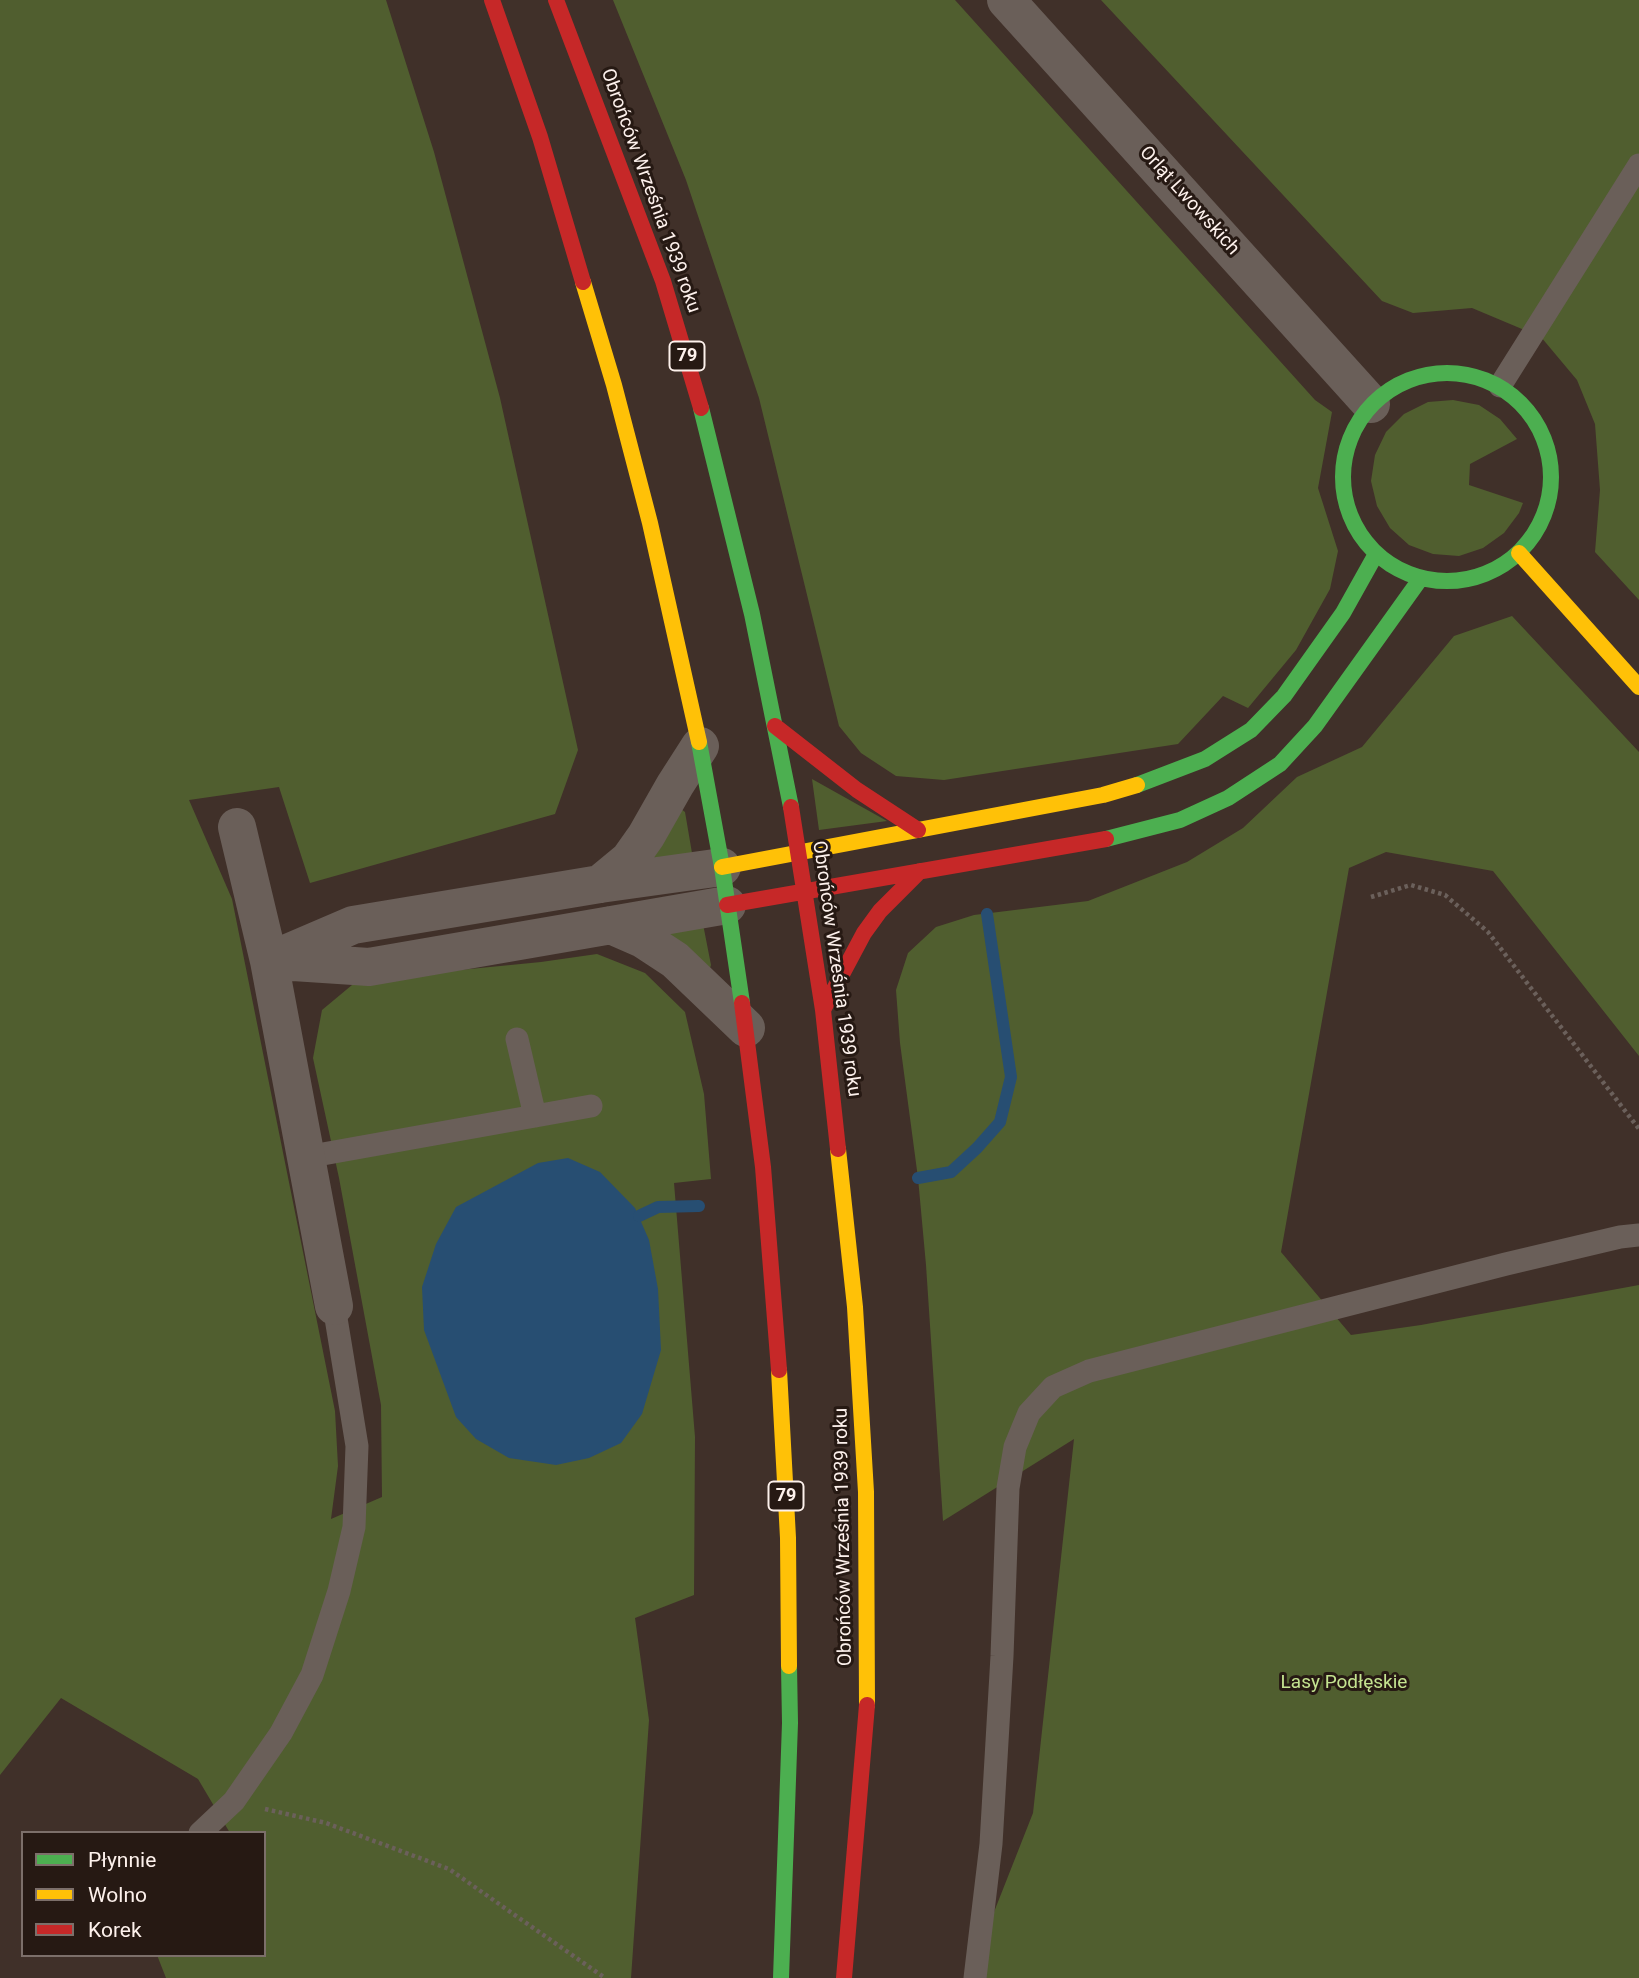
<!DOCTYPE html>
<meta charset="utf-8">
<style>
body{margin:0}
#map{position:relative;width:1639px;height:1978px;overflow:hidden;background:#403029;font-family:Roboto,sans-serif}
canvas{display:block}
.legend{position:absolute;left:21px;top:1831px;width:245px;height:126px;box-sizing:border-box;background:#261913;border:2px solid #7c6f6a;margin:0;padding:9px 12px;list-style:none;font-size:21px;color:#fdf1ec}
.legend li{display:flex;align-items:center;gap:14px;height:35px}
.legend b{width:35px;border:2px solid #7c6f6a}
</style>
<div id="map">
<canvas width="1639" height="1978"></canvas>
<ul class="legend">
<li><b style="height:9px;background:#4caf50"></b>Płynnie</li>
<li><b style="height:9px;background:#ffc107"></b>Wolno</li>
<li><b style="height:9px;background:#c62828"></b>Korek</li>
</ul>
</div>
<script>
const ctx = document.querySelector('canvas').getContext('2d');
ctx.lineJoin = 'round';
function paint(path, color) { ctx.fillStyle = color; ctx.fill(path, 'evenodd'); }
const poly = rows => new Path2D(rows.map(r => 'M' + r).join(''));
function stroke(path, color, width, dash) { ctx.strokeStyle = color; ctx.lineWidth = width; ctx.lineCap = dash ? 'butt' : 'round'; ctx.setLineDash(dash || []); ctx.stroke(path); }
function write(font, color, halo, rows, align = 'center') {
  ctx.font = font + ' Roboto,sans-serif'; ctx.lineWidth = 6; ctx.setLineDash([]); ctx.textBaseline = 'middle'; ctx.strokeStyle = halo; ctx.fillStyle = color; for (const [text, x, y, turn = 0] of rows) {
    ctx.save(); ctx.translate(x, y); ctx.rotate((+turn || 0) * Math.PI / 180); ctx.textAlign = isNaN(turn) ? turn : align; if (halo) ctx.strokeText(text, 0, 0); ctx.fillText(text, 0, 0); ctx.restore();
  }
}
paint(poly([
 [0,0,386,0,434,152,500,398,578,750,555,814,310,883,279,787,189,800,232,899,335,1411,338,1466,331,1519,382,1497,381,1405,339,1178,313,1058,322,1010,358,980,541,962,597,954,645,973,685,1012,704,1094,711,1179,674,1183,695,1437,694,1595,635,1618,649,1720,631,1978,166,1978,157,1955,264,1955,264,1833,230,1833,198,1779,61,1698,0,1775],
 [613,0,955,0,1315,400,1332,412,1318,488,1338,551,1330,589,1296,650,1248,708,1223,696,1178,744,944,780,896,776,861,753,839,726,759,398,686,180],
 [1101,0,1639,0,1639,600,1595,552,1600,490,1595,424,1577,380,1541,337,1472,308,1413,313,1382,301],
 [1453,400,1479,405,1500,419,1517,439,1470,464,1469,485,1523,503,1519,513,1504,533,1483,548,1459,556,1433,554,1409,545,1390,528,1377,506,1371,481,1375,455,1386,432,1404,414,1428,402],
 [1512,616,1639,752,1639,1056,1493,871,1386,852,1349,868,1281,1252,1351,1335,1421,1325,1639,1285,1639,1978,968,1978,1033,1813,1074,1439,943,1521,926,1265,918,1178,900,1043,896,990,908,953,936,927,974,915,1088,901,1187,862,1243,828,1297,777,1362,747,1454,636],
 [812,779,887,821,819,830],
 [681,809,685,812,692,853,654,861,652,857],
 [703,924,711,965,710,968,664,930]
]), '#505e2f');
paint(poly([
 [568,1158,600,1172,635,1208,649,1240,658,1289,661,1350,642,1414,621,1443,589,1458,556,1465,509,1458,476,1439,456,1417,424,1330,422,1287,436,1244,456,1207,538,1163]
]), '#274e72');
stroke(poly([
 [918,1178,951,1172,977,1148,1000,1122,1011,1077,987,914],
 [639,1216,658,1207,699,1206]
]), '#274e72', 12);
stroke(poly([
 [1371,897,1411,885,1445,895,1488,932,1639,1129],
 [265,1809,326,1823,449,1869,605,1978]
]), '#6b605b', 4.5, [3.5, 3.5]);
stroke(poly([
 [1500,386,1639,165],
 [517,1039,535,1116],
 [306,1157,591,1106],
 [200,1833,234,1801,281,1733,312,1675,339,1591,354,1527,357,1446,334,1306],
 [975,1978,991,1844,1002,1656,1008,1488,1015,1447,1029,1413,1053,1387,1089,1371,1506,1264,1620,1237,1639,1235]
]), '#6a5f59', 23);
stroke(poly([
 [1006,0,1371,404],
 [237,827,269,961,334,1306],
 [600,884,629,860,646,836,675,785,700,746],
 [611,925,643,939,675,960,746,1028],
 [269,961,353,925,600,884,722,867],
 [278,961,369,967,727,905]
]), '#6a5f59', 38);
stroke(poly([
 '1343 477a104 104 0 1 1 208 0a104 104 0 1 1-208 0Z',
 [701,408,752,614,791,807],
 [699,742,722,867,742,1003],
 [1137,785,1205,759,1251,730,1284,696,1343,613,1376,554],
 [1106,839,1180,820,1228,798,1280,764,1315,726,1421,578],
 [781,1978,790,1723,789,1666]
]), '#4caf50', 16);
stroke(poly([
 [583,282,614,385,650,523,699,742],
 [1519,553,1639,687],
 [722,867,1103,795,1137,785],
 [838,1149,855,1307,866,1492,867,1705],
 [779,1370,788,1538,789,1666]
]), '#ffc107', 16);
stroke(poly([
 [492,0,540,137,583,282],
 [556,0,663,281,701,408],
 [775,726,857,790,918,830],
 [791,807,823,1010,838,1149],
 [727,905,1106,839],
 [742,1003,763,1167,779,1370],
 [823,1010,864,933,880,911,920,871],
 [844,1978,867,1705]
]), '#c62828', 16);
for (const [x, y, w] of [
 [687,356,35],
 [786,1496,35]
]) { const box = new Path2D(); box.roundRect(x - w / 2, y - 14.5, w, 29, 5); ctx.fillStyle = '#261913'; ctx.fill(box); stroke(box, '#fdf1ec', 2); }
write('bold 18px', '#fdf1ec', null, [
 ["79",687,356],
 ["79",786,1496]
]);
write('19px', '#fdf1ec', '#261913', [
 ["Obrońców Września 1939 roku",650,191,70],
 ["Orląt Lwowskich",1189,201,48],
 ["Obrońców Września 1939 roku",836,969,82],
 ["Obrońców Września 1939 roku",844,1537,-91]
]);
write('19px', '#c4e390', '#261913', [
 ["Lasy Podłęskie",1344,1683]
]);
</script>
